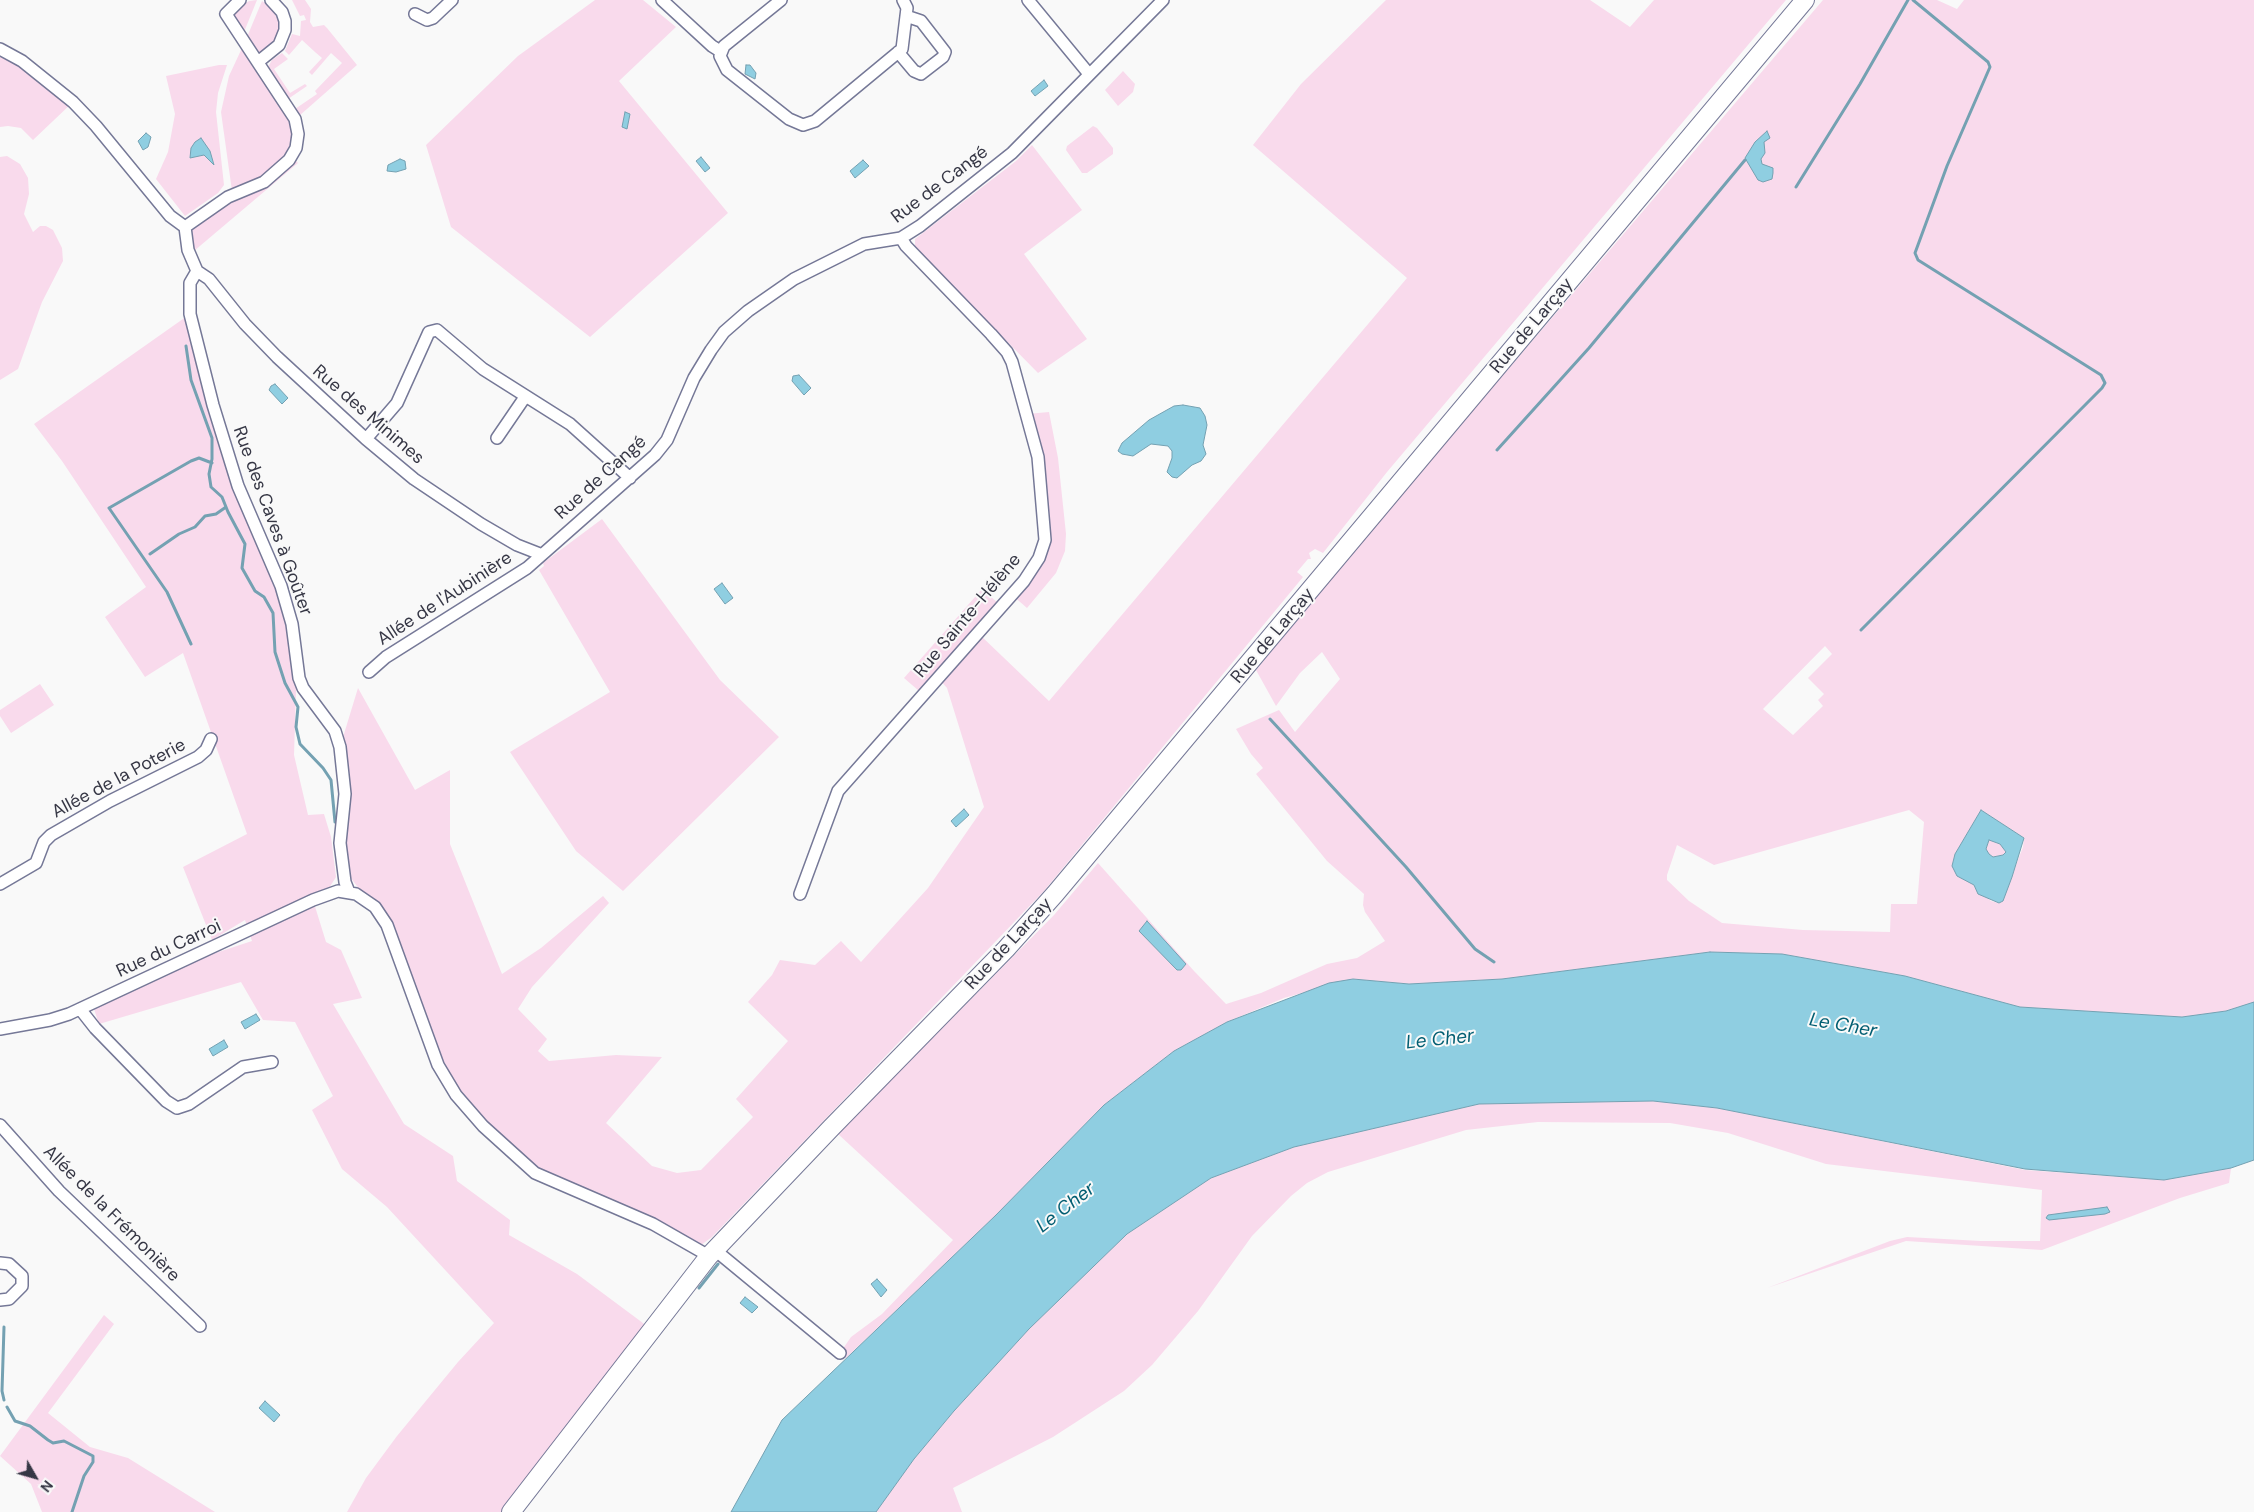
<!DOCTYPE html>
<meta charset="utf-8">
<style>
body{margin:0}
#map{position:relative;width:2254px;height:1512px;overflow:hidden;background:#f9f9f9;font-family:"DM Sans",sans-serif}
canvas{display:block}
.north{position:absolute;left:10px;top:1452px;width:50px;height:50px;-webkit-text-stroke:4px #f9f9f9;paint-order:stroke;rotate:128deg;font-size:14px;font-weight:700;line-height:20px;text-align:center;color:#363745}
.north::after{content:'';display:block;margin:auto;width:18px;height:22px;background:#363745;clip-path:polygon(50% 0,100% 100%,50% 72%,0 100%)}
</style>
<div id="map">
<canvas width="2254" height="1512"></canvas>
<div class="north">N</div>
</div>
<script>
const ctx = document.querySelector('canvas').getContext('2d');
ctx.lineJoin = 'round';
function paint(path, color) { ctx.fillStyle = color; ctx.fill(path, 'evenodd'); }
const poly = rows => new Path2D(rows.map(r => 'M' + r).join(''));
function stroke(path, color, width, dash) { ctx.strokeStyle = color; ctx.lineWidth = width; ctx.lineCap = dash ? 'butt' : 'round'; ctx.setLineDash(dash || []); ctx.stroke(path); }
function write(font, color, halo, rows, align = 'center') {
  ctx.font = font + ' "DM Sans",sans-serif'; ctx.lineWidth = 4; ctx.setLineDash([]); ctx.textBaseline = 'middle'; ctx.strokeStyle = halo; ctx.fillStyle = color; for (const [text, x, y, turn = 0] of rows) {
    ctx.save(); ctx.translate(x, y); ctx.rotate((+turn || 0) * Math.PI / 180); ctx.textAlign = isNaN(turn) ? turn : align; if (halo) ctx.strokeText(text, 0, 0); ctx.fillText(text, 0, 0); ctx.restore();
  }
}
paint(poly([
 [257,0,244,32,233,17,235,11,249,1],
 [292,0,305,0,311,9,310,22,313,27,324,25,327,28,357,65,299,116,295,109,317,94,315,91,342,63,331,53,312,75,309,72,322,58,315,52,302,40,289,55,285,51,292,34,300,36,301,21,306,20,304,15,300,16],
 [595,0,643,0,676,27,619,81,728,213,590,337,451,227,426,145,518,56],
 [1386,0,1590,0,1630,27,1654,0,1786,0,1387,472,1323,553,1315,549,1309,553,1311,559,1308,559,1297,572,1303,577,1044,891,712,1237,697,1248,535,1173,456,1095,393,940,369,902,344,869,340,747,358,688,415,790,450,770,450,844,502,974,541,948,603,896,609,903,532,987,518,1009,547,1039,538,1051,549,1061,616,1055,662,1057,606,1123,652,1166,677,1173,701,1170,753,1117,736,1099,788,1041,748,1002,772,975,780,960,815,965,841,941,861,962,928,888,984,807,947,688,939,679,979,634,1049,701,1407,278,1253,145,1301,84],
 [1823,0,1937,0,1957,9,1964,0,2254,0,2254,1002,2226,1011,2182,1017,2020,1007,1905,976,1782,954,1710,952,1502,979,1409,984,1353,979,1284,998,1227,1022,1174,1051,1104,1105,996,1215,846,1358,840,1353,851,1337,882,1314,953,1240,838,1134,1054,915,1098,863,1194,971,1226,1004,1261,993,1327,964,1357,958,1385,941,1365,912,1363,905,1364,894,1327,861,1256,774,1263,768,1251,754,1236,729,1279,710,1295,732,1340,679,1322,652,1300,673,1276,706,1256,670,1366,536],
 [1825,646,1832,654,1808,678,1824,694,1818,700,1823,706,1793,735,1763,709],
 [1909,810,1924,822,1917,904,1891,904,1890,932,1803,930,1722,923,1689,901,1667,880,1667,875,1677,845,1714,865],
 [1981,810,2024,838,2023,847,2002,901,1999,903,1991,901,1952,866,1955,854],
 [262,1,281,15,280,39,262,53,257,51,247,37],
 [242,48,291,120,293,133,291,147,285,157,260,180,232,191,221,112,229,76],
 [0,49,73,102,33,140,21,128,8,126,0,127],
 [282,53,288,59,274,69,290,93,305,84,307,86,288,99,268,67,272,60],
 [219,65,227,65,218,93,216,112,224,185,218,193,185,216,156,179,168,152,175,114,166,76],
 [1123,71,1135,84,1133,92,1118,106,1105,90],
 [1093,126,1097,128,1113,148,1113,154,1087,173,1082,173,1066,150,1067,146],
 [1032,145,1082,210,1024,254,1087,339,1038,373,915,248,915,239,1016,161],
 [7,156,20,164,28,178,29,194,24,214,33,232,40,226,46,226,53,230,62,248,63,261,42,302,18,369,0,380,0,157],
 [294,159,298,163,194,251,189,231],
 [190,314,213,405,275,571,297,660,294,755,308,815,324,814,331,837,336,877,324,896,313,900,326,942,341,950,362,998,333,1004,404,1124,453,1156,457,1181,510,1220,509,1235,577,1274,651,1329,511,1512,347,1512,366,1478,397,1436,458,1362,494,1323,387,1207,342,1169,312,1110,333,1096,295,1022,263,1020,241,982,99,1024,94,1009,170,968,252,941,245,920,212,940,183,867,247,834,183,653,145,677,105,617,146,587,62,461,34,424],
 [1049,412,1058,458,1066,534,1065,551,1056,573,1027,608,1012,595,1045,540,1027,414],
 [602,519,720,680,779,737,623,891,576,851,510,752,610,692,539,570,544,566,543,563],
 [982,589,998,603,919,691,904,678],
 [40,684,54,705,11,733,0,716,0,710],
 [1989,840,2000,844,2006,852,2003,855,1993,857,1989,854,1986,849],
 [1653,1101,1717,1108,2025,1170,2164,1180,2231,1168,2229,1183,2180,1198,2042,1250,1906,1241,1767,1288,1890,1241,1907,1237,1981,1241,2040,1241,2042,1190,1826,1164,1728,1133,1670,1123,1538,1122,1466,1130,1328,1172,1307,1183,1291,1196,1252,1236,1198,1311,1152,1365,1124,1391,1053,1437,953,1488,962,1512,876,1512,914,1459,954,1411,1029,1329,1073,1284,1127,1234,1211,1178,1294,1147,1479,1104],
 [104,1315,114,1324,48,1413,90,1447,128,1458,215,1512,42,1512,31,1484,0,1456]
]), '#f9daec');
const water = poly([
 [746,65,750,65,756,73,755,79,745,74,746,65],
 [1044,80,1048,86,1035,96,1031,91,1044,80],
 [625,112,630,114,627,129,622,127,625,112],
 [1767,131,1770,138,1764,142,1765,153,1761,159,1762,164,1773,168,1773,173,1772,179,1763,182,1758,180,1745,158,1755,142,1767,131],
 [146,133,151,137,148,147,143,150,138,141,146,133],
 [201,138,210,151,214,165,204,155,190,158,191,148,195,142,201,138],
 [701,157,710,168,705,172,696,161,701,157],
 [400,159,405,161,406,169,396,172,387,171,388,165,400,159],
 [863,160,869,166,855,178,850,171,863,160],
 [799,375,811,388,804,395,792,381,793,376,799,375],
 [275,384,288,398,282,404,269,390,271,386,275,384],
 [1183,405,1200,408,1205,416,1207,425,1203,445,1206,454,1201,461,1192,465,1177,478,1172,477,1167,472,1172,458,1172,451,1168,446,1151,444,1133,456,1122,454,1118,451,1122,443,1149,420,1174,406,1183,405],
 [722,583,733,598,725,604,714,589,722,583],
 [964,809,969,815,956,827,951,821,964,809],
 [1981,810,2024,838,2012,877,2003,901,1999,903,1978,894,1974,885,1957,876,1952,866,1955,854,1981,810],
 [1989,840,2000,844,2006,852,2003,855,1993,857,1989,854,1986,849,1989,840],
 [1147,921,1186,964,1181,970,1177,970,1139,931,1147,921],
 [1710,952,1782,954,1905,976,2020,1007,2182,1017,2226,1011,2254,1002,2254,1160,2231,1168,2164,1180,2025,1169,1717,1108,1653,1101,1479,1104,1294,1147,1211,1178,1127,1234,1029,1329,954,1411,914,1459,876,1512,731,1512,782,1420,996,1215,1104,1105,1174,1051,1227,1022,1329,983,1353,979,1409,984,1502,979,1710,952],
 [256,1014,260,1020,245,1029,241,1022,256,1014],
 [224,1040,228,1047,213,1056,209,1049,224,1040],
 [2107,1207,2110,1212,2105,1214,2049,1220,2046,1218,2048,1215,2107,1207],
 [877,1279,887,1290,881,1297,871,1284,877,1279],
 [745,1297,758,1307,752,1313,740,1303,745,1297],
 [265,1401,280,1415,274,1422,259,1408,265,1401]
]);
paint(water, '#8fcee1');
stroke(water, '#74a1b2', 1);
stroke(poly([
 [1796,187,1860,84,1908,0],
 [186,346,191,380,212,438,212,459,209,474,211,487,222,497,228,512,245,544,242,568,255,591,264,597,273,613,275,652,285,683,298,707,296,727,300,744,323,768,331,780,335,822],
 [1497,450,1589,348,1745,160],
 [150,554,179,534,195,527,205,516,216,514,226,507],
 [1861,630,2102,388,2105,383,2101,375,1918,260,1915,253,1947,166,1990,67,1988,62,1913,0],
 [191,644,167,592,109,508,191,461,199,458,212,463],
 [1270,719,1406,867,1475,949,1494,962],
 [699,1288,718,1264],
 [4,1327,2,1391,4,1400],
 [7,1407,15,1421,30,1426,48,1440,53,1443,64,1441,93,1456,93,1462,84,1476,72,1512]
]), '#74a1b2', 3);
const minor = poly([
 [662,0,712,46,720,51],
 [781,0,724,46,720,56,727,70,789,119,803,125,815,121,902,49,907,8,903,0],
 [1028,0,1089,74],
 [415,14,427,20,433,18,452,0],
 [0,49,22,61,73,102,96,126,170,216,185,227,188,250,197,271,190,283,190,314,213,405,238,486,281,586,292,624,299,678,303,688,335,731,340,747,345,794,340,843,345,882,349,892],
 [898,52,914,71,921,74,943,57,945,52,921,21,906,16],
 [258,62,279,45,285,30,285,21,282,12,271,0],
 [185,227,228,197,264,182,289,160,296,148,298,134,295,119,226,14,240,0],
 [197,271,209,279,245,324,277,357,366,439,414,479,481,524,517,545,540,554],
 [497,438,525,397],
 [366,439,397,403,429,332,437,330,483,369,570,424,630,478],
 [369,672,386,657,527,568,655,455,667,440,694,378,711,350,724,332,748,311,794,279,864,244,901,238,920,226,1012,153,1163,0],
 [0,884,36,863,44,842,51,835,110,801,198,757,206,750,211,739],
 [800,894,838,791,1024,581,1039,558,1045,540,1038,457,1012,362,1007,352,991,334,906,246,901,238],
 [80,1009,95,1028,166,1101,177,1108,189,1104,243,1067,272,1062],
 [0,1029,50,1020,69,1014,313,900,338,891,356,894,375,907,387,925,438,1065,456,1095,483,1126,535,1173,653,1224,709,1256],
 [0,1125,59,1191,200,1326],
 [715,1250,840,1353],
 [0,1263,9,1264,22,1276,22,1286,9,1299,0,1300]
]);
const primary = poly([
 [511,1512,709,1256,831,1128,1006,949,1055,894,1805,0]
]);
stroke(minor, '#757897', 14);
stroke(primary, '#757897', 20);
stroke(minor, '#fff', 11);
stroke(primary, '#fff', 18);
write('18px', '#363745', '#f9f9f9', [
 ["Rue de Cangé",940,185,-37],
 ["Rue de Larçay",1532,326,-50],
 ["Rue des Minimes",368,415,41],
 ["Rue de Cangé",601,478,-42],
 ["Rue des Caves à Goûter",272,521,70],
 ["Allée de l'Aubinière",445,599,-33],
 ["Rue Sainte-Hélène",968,616,-50],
 ["Rue de Larçay",1273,636,-50],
 ["Allée de la Poterie",119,779,-28],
 ["Rue de Larçay",1009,944,-47],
 ["Rue du Carroi",169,949,-25],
 ["Allée de la Frémonière",111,1214,45]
]);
write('italic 19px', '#025e72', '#f9f9f9', [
 ["Le Cher",1843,1026,10],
 ["Le Cher",1440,1040,-6],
 ["Le Cher",1066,1208,-38]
]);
</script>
